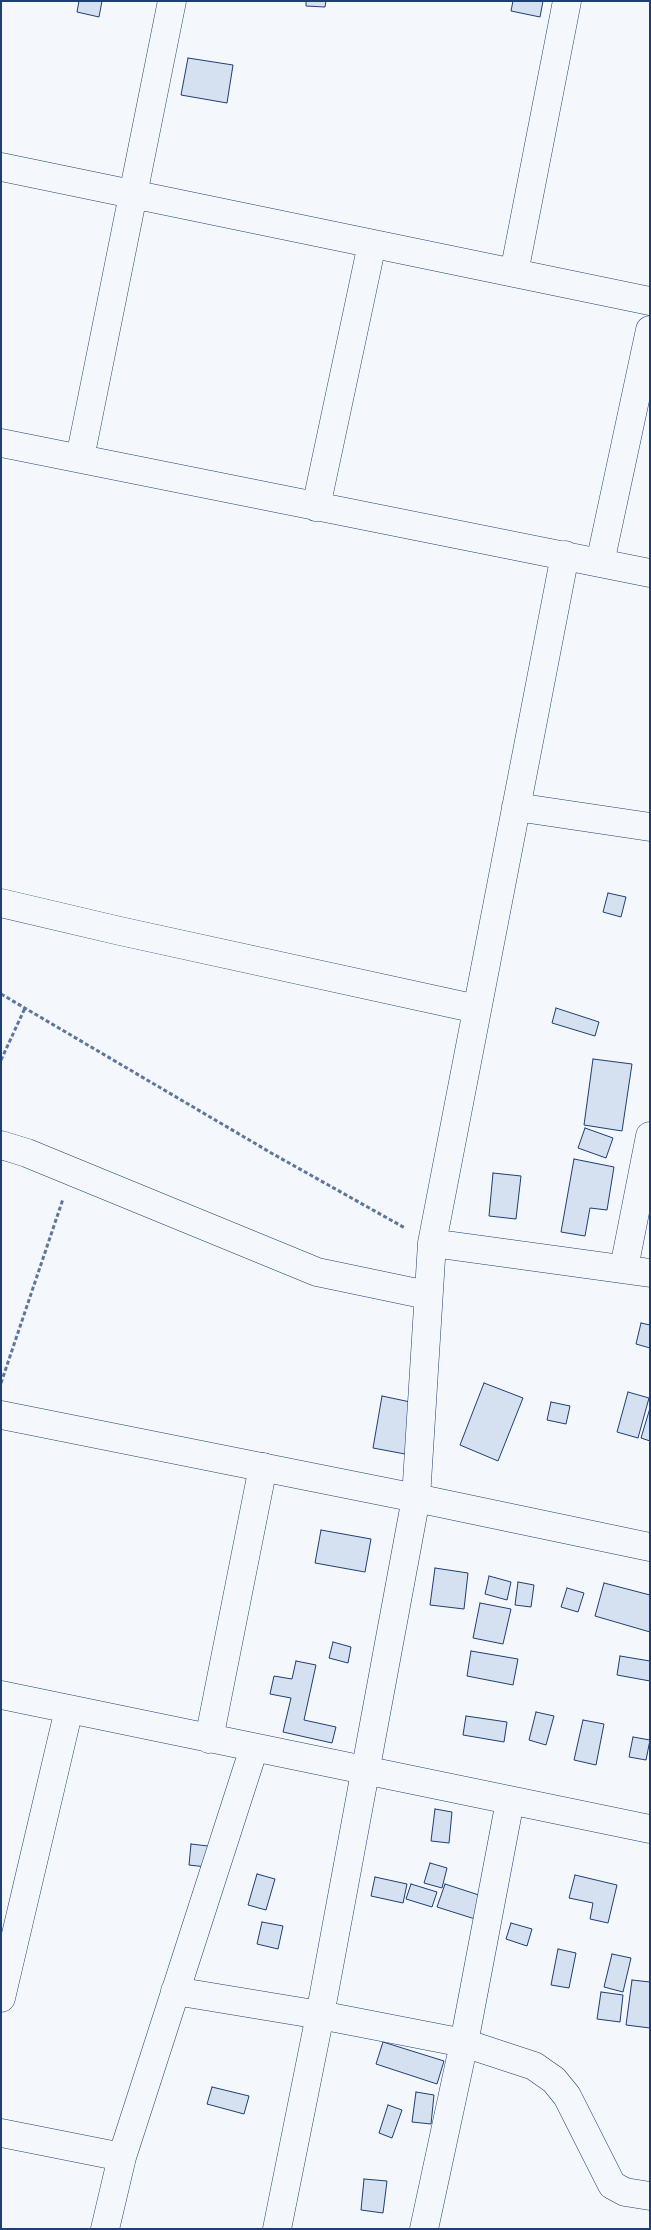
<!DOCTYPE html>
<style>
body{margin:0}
#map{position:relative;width:651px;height:2230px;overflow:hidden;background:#f4f7fb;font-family:Manrope,sans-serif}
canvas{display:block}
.frame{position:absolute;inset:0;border:2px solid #1d3f73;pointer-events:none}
</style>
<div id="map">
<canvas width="651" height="2230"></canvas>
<div class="frame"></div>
</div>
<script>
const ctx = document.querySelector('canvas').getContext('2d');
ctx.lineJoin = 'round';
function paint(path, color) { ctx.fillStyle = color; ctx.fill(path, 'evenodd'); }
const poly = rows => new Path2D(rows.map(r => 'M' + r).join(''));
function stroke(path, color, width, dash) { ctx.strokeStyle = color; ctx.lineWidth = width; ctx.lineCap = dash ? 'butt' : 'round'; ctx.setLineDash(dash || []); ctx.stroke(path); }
const building = poly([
 [79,1,102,1,99,17,77,12,79,1],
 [306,1,326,1,325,7,306,6,306,1],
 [513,1,543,1,540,17,511,11,513,1],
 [188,58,233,65,227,103,181,95,188,58],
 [608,893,626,897,621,917,603,912,608,893],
 [556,1008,599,1022,595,1036,552,1023,556,1008],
 [593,1059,632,1064,622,1131,584,1125,593,1059],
 [585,1128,613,1138,606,1158,578,1148,585,1128],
 [574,1159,614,1167,607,1210,590,1208,585,1236,561,1232,574,1159],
 [493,1173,521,1176,516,1219,489,1216,493,1173],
 [641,1323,650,1325,650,1348,636,1344,641,1323],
 [484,1383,523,1398,498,1461,460,1445,484,1383],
 [628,1392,649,1398,638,1438,617,1432,628,1392],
 [382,1396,415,1403,405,1454,373,1448,382,1396],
 [551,1402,570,1406,566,1424,547,1420,551,1402],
 [650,1408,650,1441,641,1438,650,1408],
 [321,1530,371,1539,365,1572,315,1563,321,1530],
 [435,1568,468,1573,464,1609,430,1605,435,1568],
 [489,1576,511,1582,507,1600,485,1594,489,1576],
 [518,1582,534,1585,531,1607,515,1605,518,1582],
 [604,1583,650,1595,650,1632,595,1616,604,1583],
 [567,1588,584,1593,578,1612,561,1607,567,1588],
 [480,1603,511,1609,503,1644,473,1638,480,1603],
 [333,1642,351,1647,348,1663,329,1658,333,1642],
 [471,1651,518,1659,513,1685,467,1676,471,1651],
 [620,1656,650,1661,650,1681,617,1675,620,1656],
 [296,1661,316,1665,304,1720,336,1727,332,1743,283,1732,291,1698,270,1694,274,1676,292,1679,296,1661],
 [536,1712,554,1716,546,1745,529,1740,536,1712],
 [466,1716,507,1722,504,1742,463,1735,466,1716],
 [583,1720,604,1724,596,1765,574,1760,583,1720],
 [633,1737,650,1740,646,1760,629,1757,633,1737],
 [435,1809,452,1812,449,1843,431,1841,435,1809],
 [191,1844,208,1846,206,1867,189,1865,191,1844],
 [430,1863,447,1868,442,1888,424,1883,430,1863],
 [257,1874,275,1879,266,1910,248,1905,257,1874],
 [575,1875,617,1885,608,1923,590,1919,593,1903,569,1898,575,1875],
 [375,1877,407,1884,403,1903,371,1896,375,1877],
 [411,1884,437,1892,432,1907,406,1899,411,1884],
 [445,1884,482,1896,475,1919,437,1907,445,1884],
 [262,1922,283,1926,278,1949,257,1944,262,1922],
 [511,1923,532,1929,527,1946,506,1939,511,1923],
 [558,1949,576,1953,569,1988,551,1985,558,1949],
 [612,1954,631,1958,623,1992,604,1987,612,1954],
 [632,1980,650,1982,650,2028,626,2025,632,1980],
 [601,1992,623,1995,620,2022,597,2019,601,1992],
 [383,2042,444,2061,437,2084,376,2064,383,2042],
 [212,2087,249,2096,244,2114,207,2104,212,2087],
 [416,2092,434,2095,431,2124,412,2122,416,2092],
 [388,2105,402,2110,392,2138,379,2133,388,2105],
 [364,2179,387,2181,383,2213,361,2210,364,2179]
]);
paint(building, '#d5e0f0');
stroke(building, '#1d3f73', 1);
const minor = poly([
 [1,167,650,301],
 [514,273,567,1],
 [1,443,650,573],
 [80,458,172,1],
 [316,507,372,244],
 [600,563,650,330],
 [516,807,650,827],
 [1,903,120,931,477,1009],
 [1,1145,27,1153,317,1272,427,1295],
 [432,1243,650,1273],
 [624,1268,650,1136],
 [1,1695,650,1829],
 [209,1739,263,1467],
 [175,1991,320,2015,464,2043,534,2066,554,2080,567,2096,612,2185,625,2192,650,2196],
 [1,1998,69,1709],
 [1,2133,122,2157],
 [105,2229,122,2157,254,1748],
 [277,2229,320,2015,416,1498,432,1243,565,555],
 [424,2229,464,2043,510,1801]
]);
const tertiary = poly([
 [1,1415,416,1498,650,1547]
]);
stroke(minor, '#1d3f73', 29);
stroke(tertiary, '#1d3f73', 29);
stroke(poly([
 [1,994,273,1154,405,1228],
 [1,1060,25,1008],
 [1,1383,63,1199]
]), '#5e769c', 3, [4, 2.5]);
stroke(minor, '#f4f7fb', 28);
stroke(tertiary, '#f4f7fb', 28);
</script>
